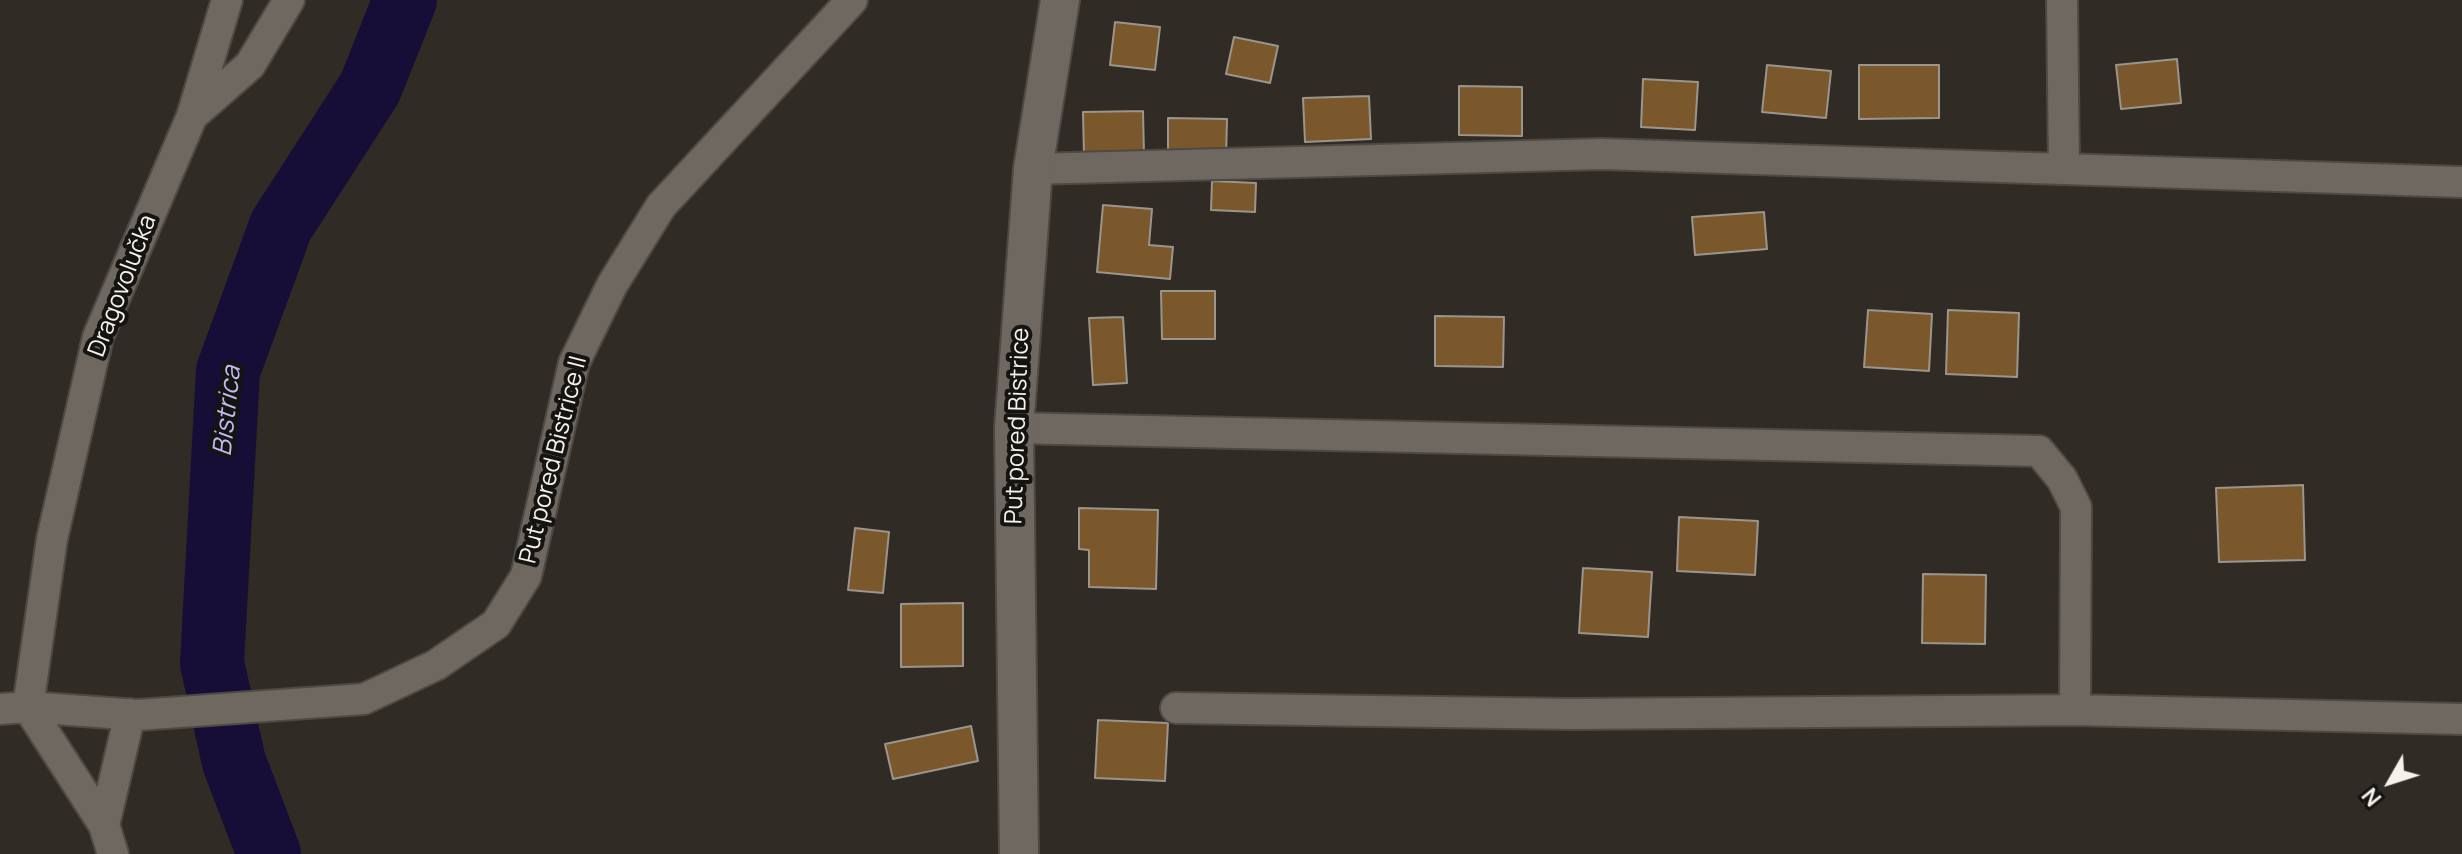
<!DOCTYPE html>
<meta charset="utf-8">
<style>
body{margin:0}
#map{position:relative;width:2462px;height:854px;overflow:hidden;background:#302b24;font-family:Manrope,sans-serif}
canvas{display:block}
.north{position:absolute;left:2350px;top:742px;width:80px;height:80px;-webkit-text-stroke:6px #161411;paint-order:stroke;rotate:231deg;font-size:22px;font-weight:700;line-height:32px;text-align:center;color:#f5f2ed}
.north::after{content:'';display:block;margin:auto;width:28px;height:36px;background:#f5f2ed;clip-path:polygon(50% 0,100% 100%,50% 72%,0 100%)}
</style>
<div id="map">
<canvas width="2462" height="854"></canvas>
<div class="north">N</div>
</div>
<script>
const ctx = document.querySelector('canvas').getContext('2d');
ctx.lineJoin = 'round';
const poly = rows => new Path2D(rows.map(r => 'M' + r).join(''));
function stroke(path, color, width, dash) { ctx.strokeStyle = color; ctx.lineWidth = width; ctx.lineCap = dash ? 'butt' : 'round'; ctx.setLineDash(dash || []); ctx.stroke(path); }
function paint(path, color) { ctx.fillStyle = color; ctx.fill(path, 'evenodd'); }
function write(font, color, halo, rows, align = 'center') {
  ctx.font = font + ' Manrope,sans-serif'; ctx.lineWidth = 8; ctx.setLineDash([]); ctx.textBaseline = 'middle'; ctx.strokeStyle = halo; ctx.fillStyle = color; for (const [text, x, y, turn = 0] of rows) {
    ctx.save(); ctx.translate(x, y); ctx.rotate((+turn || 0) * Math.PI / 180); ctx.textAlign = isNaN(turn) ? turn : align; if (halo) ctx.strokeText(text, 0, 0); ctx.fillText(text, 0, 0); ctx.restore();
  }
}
stroke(poly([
 [269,854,234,762,212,663,228,371,281,226,370,88,405,0]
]), '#170e37', 64);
const building = poly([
 [1115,22,1160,27,1155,70,1110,65,1115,22],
 [1234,37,1278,46,1270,83,1226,74,1234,37],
 [2177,59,2181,103,2121,109,2116,65,2177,59],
 [1767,65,1831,71,1826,118,1762,112,1767,65],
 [1859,65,1939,65,1939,118,1859,119,1859,65],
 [1643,79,1698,82,1695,130,1641,127,1643,79],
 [1459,86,1522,87,1522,136,1459,135,1459,86],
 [1369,96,1371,139,1305,142,1303,98,1369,96],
 [1143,111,1144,155,1084,156,1083,112,1143,111],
 [1168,118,1227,119,1226,159,1168,158,1168,118],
 [1212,181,1256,183,1255,212,1211,210,1212,181],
 [1103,205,1152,209,1149,245,1173,247,1170,279,1097,272,1103,205],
 [1764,212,1767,249,1695,255,1692,217,1764,212],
 [1161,291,1215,291,1215,339,1162,339,1161,291],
 [1868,310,1932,314,1929,371,1864,367,1868,310],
 [1948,310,2019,313,2017,377,1946,374,1948,310],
 [1435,316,1504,317,1503,367,1435,366,1435,316],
 [1123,317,1127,383,1093,385,1089,318,1123,317],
 [2303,485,2305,560,2219,562,2216,488,2303,485],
 [1079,508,1158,510,1156,589,1089,587,1089,550,1079,549,1079,508],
 [1679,517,1758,521,1755,575,1677,571,1679,517],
 [855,528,889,532,883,593,848,590,855,528],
 [1583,568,1652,572,1648,637,1579,633,1583,568],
 [1923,574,1986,575,1985,644,1922,643,1923,574],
 [963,603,963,666,901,667,901,604,963,603],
 [1098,720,1168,723,1165,781,1095,778,1098,720],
 [971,726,978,761,893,779,885,744,971,726]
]);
paint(building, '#7a582b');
stroke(building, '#9b958d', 2);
const minor = poly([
 [2062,0,2064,169],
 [192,116,227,0],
 [1033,169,1602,154,2462,182],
 [1014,428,2039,451,2062,479,2076,507,2075,710],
 [28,707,52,539,98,337,192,116,250,65,289,0],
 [28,707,104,825,113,854],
 [1176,708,1571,714,2075,710,2462,719],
 [0,709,28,707,138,715,364,699,436,665,496,624,526,576,574,363,612,285,661,206,852,0],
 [104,825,130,714]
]);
const tertiary = poly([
 [1019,854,1014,428,1033,169,1060,0]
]);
stroke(minor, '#4d4943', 34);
stroke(tertiary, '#4d4943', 42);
stroke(minor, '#6e6860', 30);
stroke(tertiary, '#6e6860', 38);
write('24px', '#f5f2ed', '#161411', [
 ["Dragovolučka",123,286,-69],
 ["Put pored Bistrice",1018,426,-88],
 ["Put pored Bistrice II",554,460,-76]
]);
write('italic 26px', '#bfbaf6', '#161411', [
 ["Bistrica",228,411,-84]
]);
</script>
